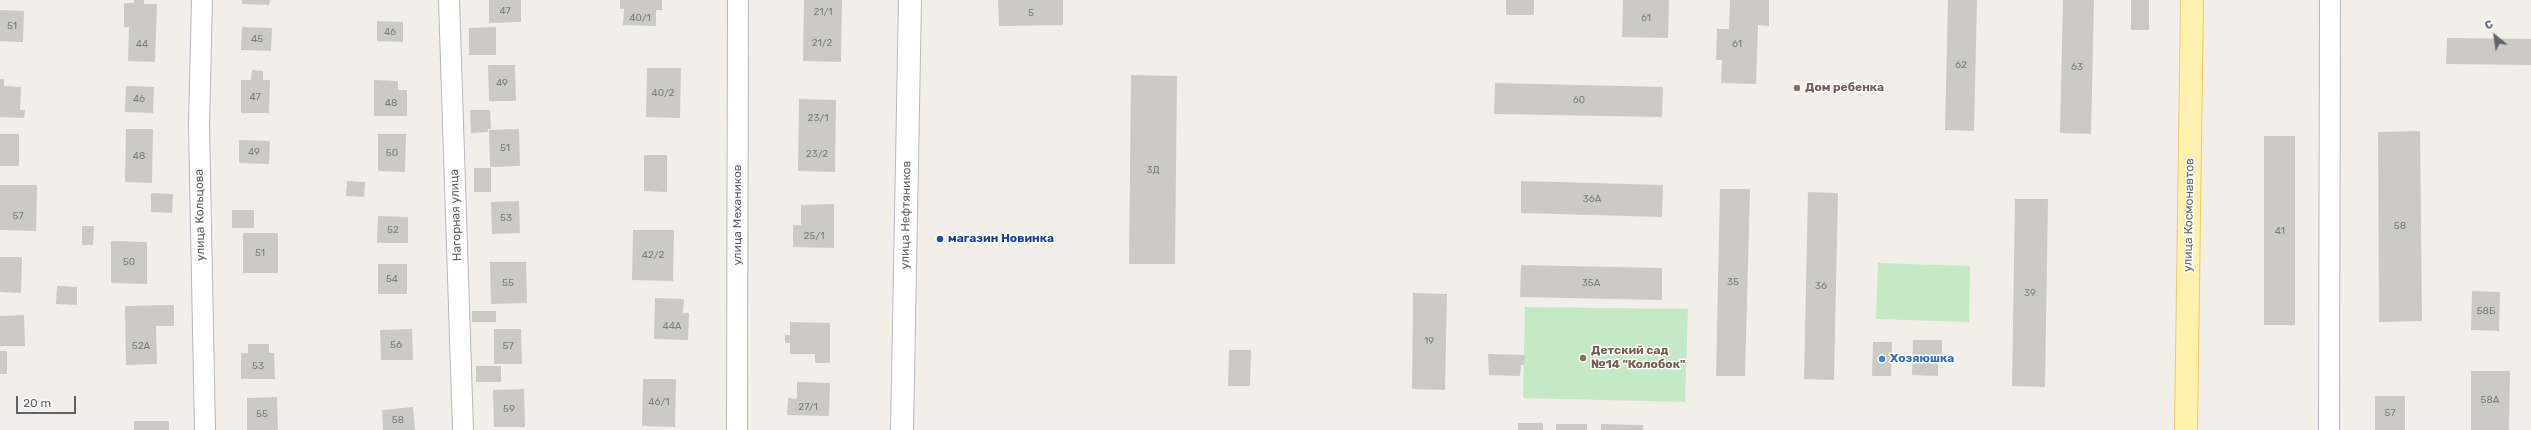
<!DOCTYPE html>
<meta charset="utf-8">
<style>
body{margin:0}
#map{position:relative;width:2531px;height:430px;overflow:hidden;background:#f1efe8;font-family:Rubik,sans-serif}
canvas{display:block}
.north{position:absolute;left:2475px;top:16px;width:40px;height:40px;-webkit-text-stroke:3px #fff;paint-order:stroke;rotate:331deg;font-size:11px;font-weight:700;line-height:16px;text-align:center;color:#5f6368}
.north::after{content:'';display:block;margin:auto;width:14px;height:18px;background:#5f6368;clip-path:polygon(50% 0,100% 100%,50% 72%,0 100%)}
.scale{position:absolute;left:16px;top:396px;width:60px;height:18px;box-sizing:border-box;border:2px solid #5f6368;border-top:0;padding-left:5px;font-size:12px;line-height:14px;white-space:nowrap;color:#5f6368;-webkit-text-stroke:3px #fff;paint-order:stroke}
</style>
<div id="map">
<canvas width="2531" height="430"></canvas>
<div class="north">С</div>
<div class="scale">20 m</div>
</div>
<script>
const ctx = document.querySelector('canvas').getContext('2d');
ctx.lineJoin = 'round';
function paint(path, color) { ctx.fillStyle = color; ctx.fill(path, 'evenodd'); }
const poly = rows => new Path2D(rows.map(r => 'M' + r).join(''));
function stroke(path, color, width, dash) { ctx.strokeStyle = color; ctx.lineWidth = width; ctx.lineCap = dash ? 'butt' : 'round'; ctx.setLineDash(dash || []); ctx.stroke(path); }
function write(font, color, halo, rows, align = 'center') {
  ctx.font = font + ' Rubik,sans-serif'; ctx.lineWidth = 3; ctx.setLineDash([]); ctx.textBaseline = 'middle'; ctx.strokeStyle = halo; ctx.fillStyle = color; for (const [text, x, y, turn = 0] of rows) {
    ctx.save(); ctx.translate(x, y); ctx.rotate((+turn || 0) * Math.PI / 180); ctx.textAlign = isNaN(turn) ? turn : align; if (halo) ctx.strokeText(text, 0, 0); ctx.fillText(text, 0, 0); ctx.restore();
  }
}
paint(poly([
 [1878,263,1970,266,1969,322,1876,319],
 [1525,307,1688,309,1685,402,1523,398]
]), '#c5e8c5');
paint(poly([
 [134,0,144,0,144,4,157,4,155,62,128,61,129,27,124,27,124,3,134,3],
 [242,0,270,0,269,5,242,4],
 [489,0,521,0,521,22,489,23],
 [620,0,662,0,662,10,656,10,656,26,623,25,624,9,620,9],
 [804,0,842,0,841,62,803,61],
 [998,0,1063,0,1063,25,999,26],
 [1506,0,1534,0,1534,15,1506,15],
 [1623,0,1669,0,1668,38,1622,37],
 [1730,0,1769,0,1769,26,1758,25,1756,84,1721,83,1722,60,1716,60,1717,29,1729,29],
 [1948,0,1977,0,1974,131,1945,130],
 [2063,0,2094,0,2091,134,2060,133],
 [2131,0,2149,0,2149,30,2131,30],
 [0,10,24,11,23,42,0,41],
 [377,21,403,22,403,42,377,41],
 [242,27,272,28,271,51,241,50],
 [496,27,496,55,469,55,469,28],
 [2447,38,2531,39,2531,65,2446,64],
 [488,65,515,65,516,101,489,101],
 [647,68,681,68,680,118,646,117],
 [252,70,263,71,263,80,270,80,269,113,241,113,241,80,251,80],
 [1131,75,1177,76,1175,264,1129,264],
 [0,79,4,79,4,86,21,87,20,110,25,110,24,118,0,117],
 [374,80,398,81,398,90,407,90,407,116,374,116],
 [1495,83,1663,87,1662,117,1494,114],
 [126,86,154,87,153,113,125,112],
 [799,99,836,100,835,172,798,171],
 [470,110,490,110,491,129,488,129,488,132,471,133],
 [126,129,153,129,152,183,125,182],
 [519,129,520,166,490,167,489,130],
 [2420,131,2422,321,2379,322,2378,132],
 [0,134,19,134,19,166,0,166],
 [378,134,406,134,405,172,378,171],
 [2264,136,2295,136,2295,325,2264,325],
 [239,140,270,141,269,164,239,163],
 [644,155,667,155,667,192,644,191],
 [474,168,491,168,491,192,474,192],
 [347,181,365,182,364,197,346,196],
 [1521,181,1663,185,1662,217,1521,213],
 [0,185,37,185,36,231,0,230],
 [1720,189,1750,189,1745,376,1716,376],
 [1808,192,1838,193,1834,380,1804,379],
 [151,193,173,194,172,213,151,212],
 [2015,199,2048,199,2045,387,2012,386],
 [519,201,520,233,492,234,491,202],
 [834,204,834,248,793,247,793,225,801,225,801,205],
 [232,210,254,210,254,228,232,228],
 [378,216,408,217,408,243,377,243],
 [82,226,94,226,93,245,82,245],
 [633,230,674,230,673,281,632,280],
 [243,233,278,233,278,273,243,273],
 [111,241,147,242,147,284,111,283],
 [0,257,22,257,21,293,0,292],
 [490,262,526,262,527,303,491,304],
 [378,264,407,264,407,294,378,294],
 [1521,265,1662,268,1662,300,1520,297],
 [57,286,77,287,77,305,56,304],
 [2472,291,2500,292,2499,331,2471,330],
 [1413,293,1447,294,1445,390,1412,389],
 [655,298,684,299,683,313,689,313,688,340,654,339],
 [174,305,174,326,156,326,157,364,126,365,125,306],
 [472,311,496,311,496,322,472,322],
 [24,315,25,346,0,346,0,316],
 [790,322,830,323,830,363,815,363,815,354,790,354,790,343,785,343,785,335,790,335],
 [412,329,413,360,381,360,380,330],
 [494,329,521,329,522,364,494,364],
 [1913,340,1942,340,1942,358,1938,358,1938,376,1912,375],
 [1873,342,1892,342,1891,376,1872,376],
 [248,344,269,344,269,353,274,353,275,379,241,379,241,353,248,353],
 [1229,350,1251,350,1250,386,1228,386],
 [0,351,7,351,7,374,0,374],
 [1488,354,1525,355,1524,365,1521,365,1520,376,1489,375],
 [476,366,501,366,501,382,476,382],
 [2471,371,2510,371,2509,430,2471,430],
 [643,379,676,379,675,427,642,426],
 [797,382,830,383,829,416,787,415,788,398,797,399],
 [524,389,525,427,494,427,493,390],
 [2375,396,2405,396,2405,430,2375,430],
 [277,397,278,430,247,430,247,398],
 [413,407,415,430,383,430,382,410],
 [134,421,169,421,169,430,134,430],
 [1518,423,1543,423,1543,430,1518,430],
 [1556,424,1587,424,1587,430,1556,430],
 [1601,424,1643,425,1643,430,1601,430]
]), '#cccac5');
const street = poly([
 [202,0,199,125,205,430],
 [449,0,463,430],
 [737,430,738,0],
 [2329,430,2330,0]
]);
const secondary = poly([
 [902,430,910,0]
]);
const primary = poly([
 [2186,430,2192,0]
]);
stroke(street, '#b5b8bc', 22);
stroke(secondary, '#b6babf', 24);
stroke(primary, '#f2c960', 24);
stroke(street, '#fff', 20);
stroke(secondary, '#fff', 22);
stroke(primary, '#fff2af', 22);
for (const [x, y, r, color] of [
 [1797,88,4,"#8d6e63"],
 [940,239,4,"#1a4fb4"],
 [1583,358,4,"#8d6e63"],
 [1882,359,4,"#3f7fe0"]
]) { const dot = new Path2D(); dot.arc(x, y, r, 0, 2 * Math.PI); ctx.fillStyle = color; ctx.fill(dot); stroke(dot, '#fff', 1.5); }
write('10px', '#7a7d7f', null, [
 ["47",505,11],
 ["21/1",823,12],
 ["5",1031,13],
 ["40/1",640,18],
 ["61",1646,18],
 ["51",12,26],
 ["46",390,32],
 ["45",257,39],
 ["21/2",822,43],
 ["44",142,44],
 ["61",1737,44],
 ["62",1961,65],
 ["63",2077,67],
 ["49",502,83],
 ["40/2",663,93],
 ["47",255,97],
 ["46",139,99],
 ["60",1579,100],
 ["48",391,103],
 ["23/1",818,118],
 ["51",505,148],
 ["49",254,152],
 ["50",392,153],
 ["23/2",817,154],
 ["48",139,156],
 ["3Д",1153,170],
 ["36А",1592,199],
 ["57",18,216],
 ["53",506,218],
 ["58",2400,226],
 ["52",393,230],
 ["41",2280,231],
 ["25/1",814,236],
 ["51",260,253],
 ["42/2",653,255],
 ["50",129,262],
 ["54",392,279],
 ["35",1733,282],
 ["55",508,283],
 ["35А",1591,283],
 ["36",1821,286],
 ["39",2030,293],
 ["58Б",2486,311],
 ["44А",672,326],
 ["19",1429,341],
 ["56",396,345],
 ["52А",141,346],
 ["57",508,346],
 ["53",258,366],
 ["58А",2490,400],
 ["46/1",659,402],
 ["27/1",808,407],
 ["59",509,409],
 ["57",2390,413],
 ["55",262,414],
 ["58",398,420]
]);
write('bold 12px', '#785e54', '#fff', [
 ["Дом ребенка",1805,88],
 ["Детский сад",1591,351],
 ["№14 \"Колобок\"",1591,365]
], 'left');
write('12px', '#5f6368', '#fff', [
 ["улица Кольцова",200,215,-91],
 ["Нагорная улица",456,215,-92],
 ["улица Механиков",738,215,-90],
 ["улица Нефтяников",906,215,-89],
 ["улица Космонавтов",2189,215,-89]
]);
write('bold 12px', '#164399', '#fff', [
 ["магазин Новинка",948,239]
], 'left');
write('bold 12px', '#366cbe', '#fff', [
 ["Хозяюшка",1890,359]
], 'left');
</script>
